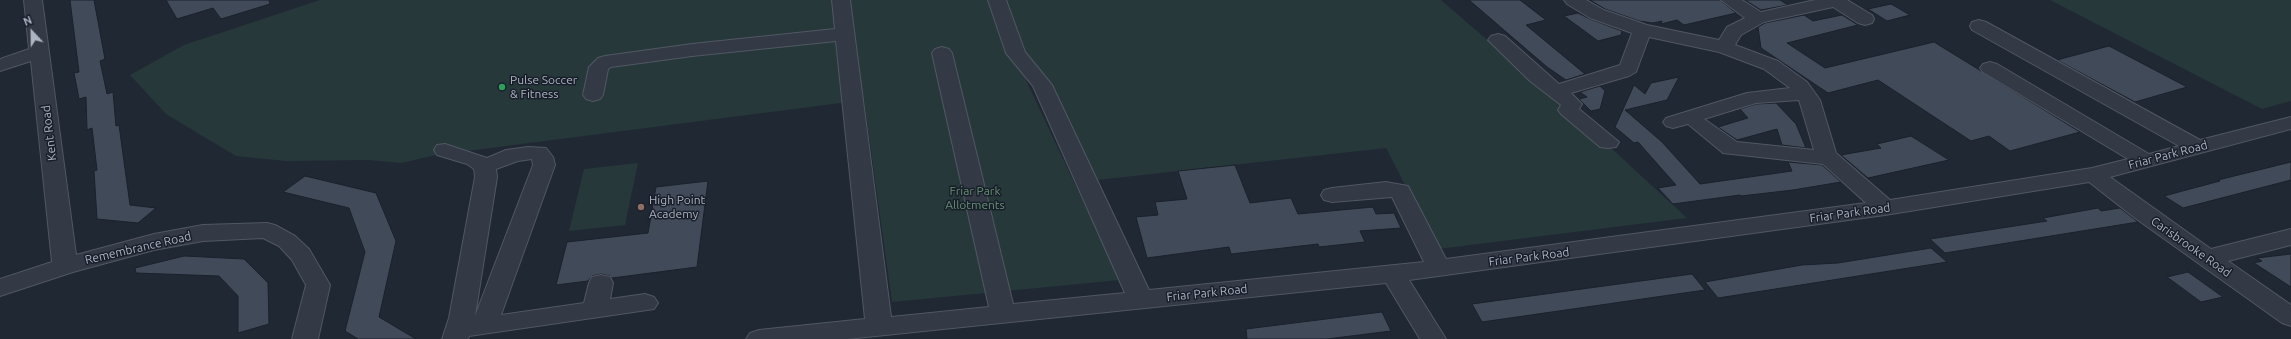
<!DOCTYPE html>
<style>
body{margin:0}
#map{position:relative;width:2291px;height:339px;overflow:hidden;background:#202834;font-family:Ubuntu,sans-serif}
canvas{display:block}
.north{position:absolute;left:12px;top:12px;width:40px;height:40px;-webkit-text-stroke:3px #191f2a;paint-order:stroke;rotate:338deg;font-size:11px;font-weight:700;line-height:16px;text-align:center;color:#adb4c2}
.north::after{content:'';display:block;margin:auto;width:14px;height:18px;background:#adb4c2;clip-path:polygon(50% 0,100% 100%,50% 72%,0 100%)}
</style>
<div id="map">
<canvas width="2291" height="339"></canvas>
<div class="north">N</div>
</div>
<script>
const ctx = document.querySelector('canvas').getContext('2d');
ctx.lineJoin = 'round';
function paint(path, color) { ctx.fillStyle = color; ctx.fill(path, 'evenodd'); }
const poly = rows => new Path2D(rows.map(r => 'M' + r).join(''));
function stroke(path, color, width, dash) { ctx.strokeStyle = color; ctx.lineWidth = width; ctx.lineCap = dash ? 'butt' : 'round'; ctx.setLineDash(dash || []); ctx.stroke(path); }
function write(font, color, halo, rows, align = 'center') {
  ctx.font = font + ' Ubuntu,sans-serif'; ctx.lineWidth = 3; ctx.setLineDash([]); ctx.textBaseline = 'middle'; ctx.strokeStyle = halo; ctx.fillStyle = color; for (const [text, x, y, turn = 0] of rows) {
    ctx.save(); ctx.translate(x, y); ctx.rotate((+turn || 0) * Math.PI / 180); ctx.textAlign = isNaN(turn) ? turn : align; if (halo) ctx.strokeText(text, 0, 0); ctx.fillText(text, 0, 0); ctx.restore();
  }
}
paint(poly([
 [320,0,993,0,1016,65,1025,78,1120,280,892,302,864,100,436,155,401,163,369,160,286,161,236,156,166,114,130,75,184,45],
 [1002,0,1441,0,1586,125,1687,218,1438,249,1386,148,1097,180,1041,74,1023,52],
 [2050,0,2291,0,2291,101,2262,109],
 [638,163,625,225,569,231,584,169]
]), '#26383a');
const building = poly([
 [70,0,94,0,105,59,100,61,107,94,113,92,116,126,119,125,130,205,156,208,138,223,97,219,94,171,97,170,92,128,87,130,86,97,79,99,74,73,79,72,70,0],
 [166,0,269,0,270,4,221,19,213,8,177,19,166,0],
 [1469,0,1520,0,1546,20,1526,25,1585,74,1566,80,1547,67,1469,0],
 [1590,0,1720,0,1736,13,1684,25,1677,20,1661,24,1662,21,1653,23,1639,21,1605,9,1590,0],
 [1745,0,1780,0,1788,5,1761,10,1745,0],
 [1891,4,1910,15,1887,21,1868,9,1891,4],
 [1578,13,1590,19,1622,31,1621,35,1598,41,1564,16,1578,13],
 [1804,15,1813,21,1842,15,1858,25,1787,43,1825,68,1934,42,2080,132,2010,151,1989,136,1971,141,1878,80,1828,93,1761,48,1758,27,1765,23,1804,15],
 [2109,46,2187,87,2135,102,2057,60,2109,46],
 [1679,77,1667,100,1625,110,1662,142,1700,184,1792,171,1788,162,1822,165,1841,182,1793,190,1741,196,1740,195,1673,204,1658,188,1676,185,1638,142,1634,143,1615,127,1634,85,1645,94,1651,83,1679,77],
 [1600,86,1605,91,1600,109,1591,111,1579,99,1587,97,1580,92,1600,86],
 [1776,103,1796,124,1806,148,1782,145,1777,129,1737,140,1718,127,1748,118,1740,109,1756,104,1776,103],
 [1911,136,1949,160,1868,178,1841,155,1881,148,1877,144,1911,136],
 [2291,162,2291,180,2183,208,2164,196,2220,181,2218,180,2291,162],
 [1235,165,1250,203,1291,198,1298,214,1373,207,1376,214,1394,213,1401,228,1360,231,1365,242,1319,247,1318,244,1231,254,1229,247,1147,258,1136,217,1158,215,1155,202,1187,199,1178,171,1235,165],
 [305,176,376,193,396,241,379,317,416,339,358,339,345,331,365,252,349,208,283,192,305,176],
 [708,181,697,267,612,278,610,276,601,274,592,276,588,281,556,285,567,242,648,233,656,187,708,181],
 [2098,208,2101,211,2120,208,2138,222,1945,253,1930,239,2047,221,2043,218,2098,208],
 [1931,248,1947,262,1718,298,1705,282,1802,265,1838,263,1931,248],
 [2291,254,2291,287,2254,263,2262,261,2257,258,2291,254],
 [184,256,244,259,268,283,269,324,238,333,238,296,219,276,136,273,135,268,184,256],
 [2188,272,2223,297,2201,302,2167,277,2188,272],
 [1692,274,1705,290,1482,322,1472,304,1692,274],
 [1382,312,1391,331,1327,339,1247,339,1246,329,1382,312]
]);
paint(building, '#414a59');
stroke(building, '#1b212c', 1);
const minor = poly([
 [24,0,42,0,76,255,154,234,203,225,267,223,275,225,295,236,309,249,330,285,318,339,292,339,306,285,292,260,279,246,263,238,203,241,154,250,73,272,0,296,0,279,52,262,31,61,0,71,0,59,29,49,24,0],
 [832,0,850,0,891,317,989,307,932,53,935,49,942,47,949,49,952,53,1013,304,1125,293,1033,86,1006,53,988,0,1006,0,1025,52,1052,85,1149,290,1424,262,1392,197,1332,202,1324,200,1321,195,1324,190,1332,188,1386,182,1408,186,1446,259,1866,203,1823,164,1723,153,1688,124,1673,128,1666,126,1663,122,1666,118,1747,93,1790,88,1764,69,1719,52,1649,37,1636,72,1629,76,1571,93,1582,104,1579,109,1619,142,1616,147,1608,148,1600,147,1561,114,1558,110,1561,105,1530,81,1488,40,1491,36,1498,34,1505,36,1559,84,1620,65,1632,33,1590,18,1567,4,1564,0,1586,0,1604,10,1647,25,1719,40,1727,27,1745,18,1721,0,1742,0,1761,12,1815,0,1847,0,1872,15,1874,19,1872,23,1865,25,1858,23,1833,7,1764,22,1741,35,1735,45,1778,61,1807,82,1820,100,1836,153,1890,200,2092,168,2128,159,1983,72,1980,68,1983,64,1990,62,1997,64,2149,154,2179,146,1972,30,1970,26,1972,22,1979,20,1986,22,2200,140,2291,117,2291,129,2110,177,2211,249,2291,229,2291,245,2228,261,2291,305,2291,326,2282,323,2135,218,2089,182,1885,215,1409,280,1446,339,1420,339,1386,283,847,339,746,339,750,333,759,330,865,319,836,41,692,56,611,67,608,69,603,95,600,99,593,101,586,99,583,95,589,67,598,58,605,56,692,44,835,29,832,0],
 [1799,100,1814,150,1737,142,1704,119,1756,103,1799,100],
 [445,144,487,158,506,150,528,147,546,148,553,157,555,165,501,315,584,303,589,283,592,277,601,275,610,277,613,283,610,299,645,294,654,297,658,303,654,309,469,336,468,339,442,339,449,318,475,177,474,169,467,164,437,155,434,150,437,145,445,144],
 [532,159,533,165,475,316,497,177,496,169,518,161,532,159]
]);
stroke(minor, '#515763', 2);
paint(minor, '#333a45');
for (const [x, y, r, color] of [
 [502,87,4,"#2e9e5b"],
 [641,207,4,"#8d6e63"]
]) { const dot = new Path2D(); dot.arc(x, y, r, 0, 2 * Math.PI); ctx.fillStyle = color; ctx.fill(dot); stroke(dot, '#191f2a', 1.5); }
write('12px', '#adb4c2', '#191f2a', [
 ["Pulse Soccer",510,80],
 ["& Fitness",510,94],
 ["High Point",649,200],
 ["Academy",649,214]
], 'left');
write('12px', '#adb4c2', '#191f2a', [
 ["Kent Road",49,133,-97],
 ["Friar Park Road",2168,155,-15],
 ["Friar Park Road",1850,213,-8],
 ["Carisbrooke Road",2191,247,35],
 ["Remembrance Road",138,248,-13],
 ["Friar Park Road",1529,257,-7],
 ["Friar Park Road",1207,293,-6]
]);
write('12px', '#679173', '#191f2a', [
 ["Friar Park",975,191],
 ["Allotments",975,205]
]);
</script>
